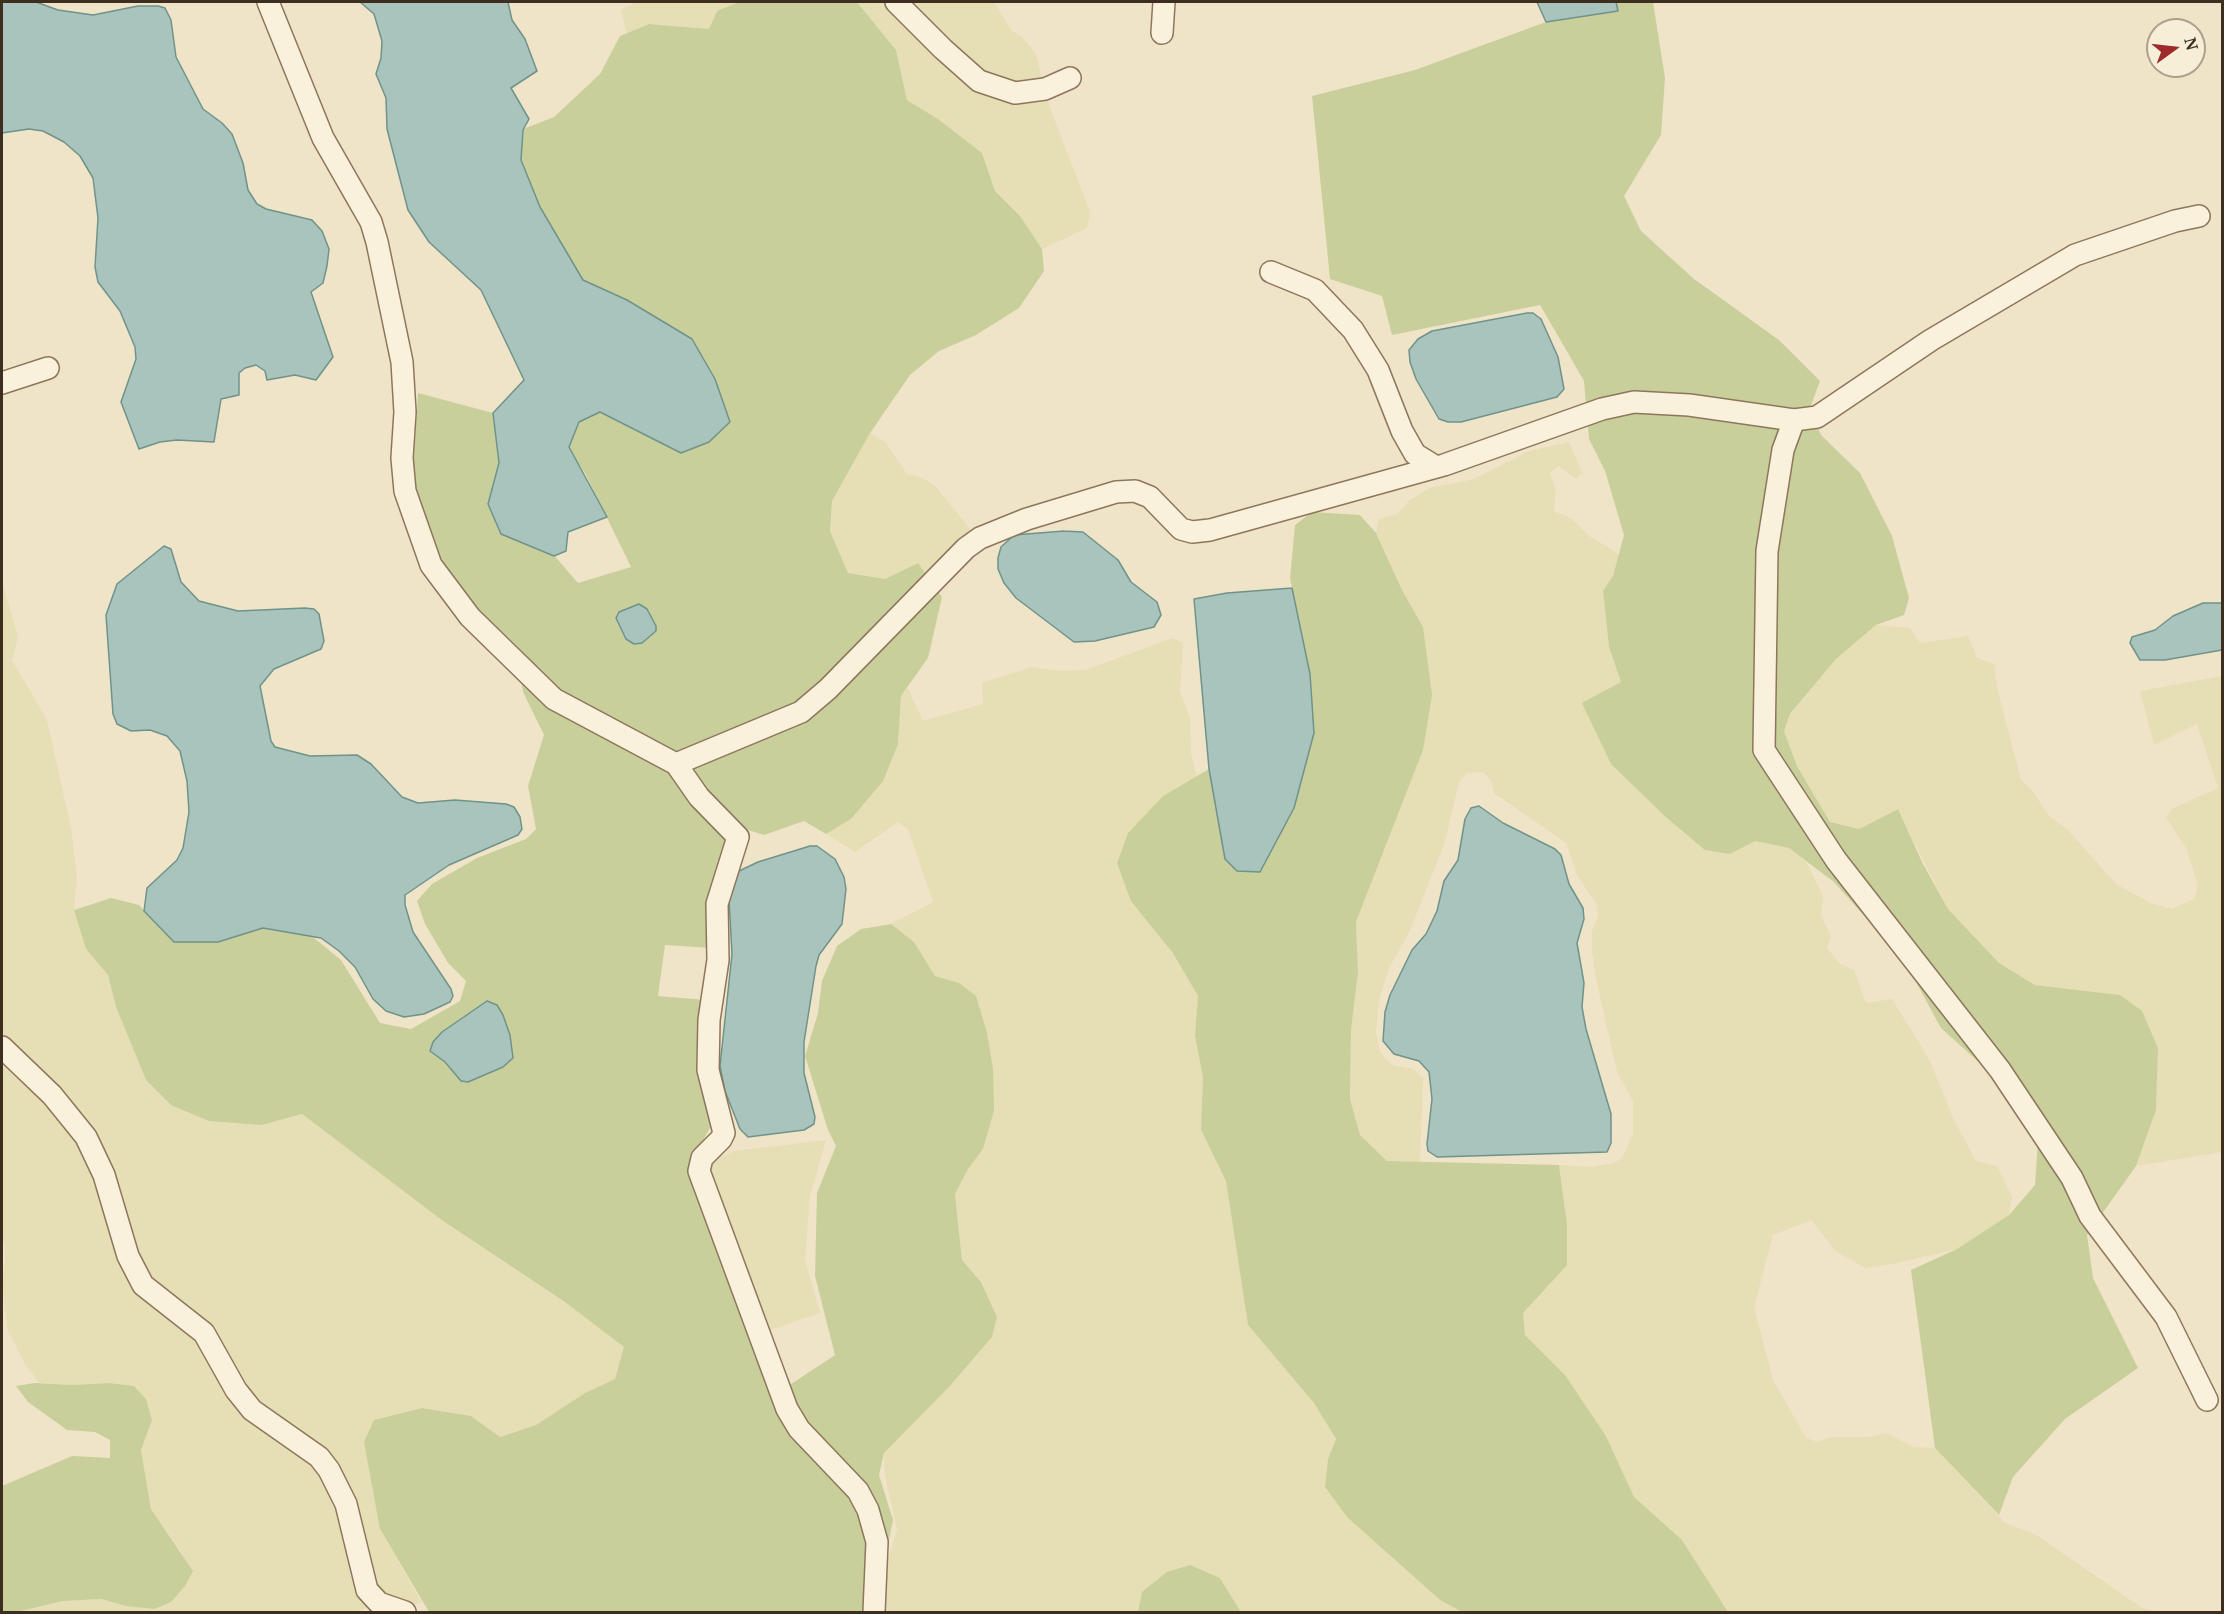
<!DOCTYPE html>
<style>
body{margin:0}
#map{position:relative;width:2224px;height:1614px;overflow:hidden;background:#f0e4c8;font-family:"Noto Serif",serif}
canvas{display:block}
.frame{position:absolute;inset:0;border:3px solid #3d2e20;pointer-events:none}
.north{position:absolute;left:2146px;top:18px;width:60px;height:60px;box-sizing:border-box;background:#f7eed8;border:2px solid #ada18e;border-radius:50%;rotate:75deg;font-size:16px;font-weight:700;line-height:24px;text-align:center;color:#3d2e20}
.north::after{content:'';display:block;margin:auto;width:21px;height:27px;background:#9e2a2b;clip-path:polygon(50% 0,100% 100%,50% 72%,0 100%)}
</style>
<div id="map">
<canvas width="2224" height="1614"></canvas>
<div class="frame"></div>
<div class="north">N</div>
</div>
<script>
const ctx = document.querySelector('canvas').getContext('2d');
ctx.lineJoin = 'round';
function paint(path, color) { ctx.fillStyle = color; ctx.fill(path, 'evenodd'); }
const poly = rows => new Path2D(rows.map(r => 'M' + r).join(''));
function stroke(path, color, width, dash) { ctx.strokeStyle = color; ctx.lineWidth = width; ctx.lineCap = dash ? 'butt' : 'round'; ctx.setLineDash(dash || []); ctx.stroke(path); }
paint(poly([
 [637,2,739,2,717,12,709,29,649,24,627,33,621,10],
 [857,2,994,2,1012,31,1021,36,1036,54,1049,105,1090,212,1087,228,1042,249,1020,216,995,191,982,153,938,119,907,100,896,50],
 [870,433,885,442,907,474,923,478,936,487,975,535,929,578,918,563,885,579,848,573,830,531,832,501],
 [1569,442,1582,472,1576,479,1559,466,1550,473,1556,491,1554,511,1572,519,1589,536,1619,554,1613,576,1603,592,1609,647,1621,682,1730,854,1754,841,1789,848,1806,861,1823,896,1821,915,1831,936,1827,948,1840,964,1854,970,1866,1003,1892,999,1930,1061,1953,1118,1976,1161,1997,1166,2012,1197,2009,1215,1957,1249,1898,1263,1865,1268,1836,1251,1811,1220,1773,1235,1754,1307,1773,1380,1806,1438,1818,1442,1831,1437,1869,1437,1886,1433,1913,1447,1935,1448,2005,1523,2035,1534,2142,1608,2160,1612,1728,1612,1682,1540,1634,1497,1606,1436,1565,1375,1525,1335,1523,1313,1542,1291,1567,1224,1559,1165,1591,1167,1614,1163,1622,1158,1633,1134,1633,1101,1617,1072,1597,983,1592,952,1592,931,1598,916,1597,905,1577,875,1566,843,1494,793,1491,780,1483,772,1467,773,1459,782,1445,842,1409,933,1389,968,1379,1000,1376,1033,1380,1052,1392,1065,1414,1069,1423,1078,1420,1162,1387,1161,1360,1135,1350,1099,1351,1030,1358,973,1356,922,1423,750,1423,627,1402,590,1376,533,1379,519,1397,514,1410,500,1430,488,1474,479,1529,451],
 [2,582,18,637,12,660,47,720,71,828,77,875,74,910,86,949,108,975,116,1007,146,1080,262,1125,302,1114,443,1221,565,1302,625,1347,615,1379,585,1393,536,1425,500,1437,471,1416,422,1408,374,1420,380,1529,422,1603,406,1605,381,1598,373,1588,340,1471,326,1448,266,1410,245,1390,219,1336,203,1319,144,1275,124,1211,2,1031],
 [1876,625,1910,628,1920,643,1968,636,1977,658,1994,664,1998,692,2021,780,2031,789,2050,817,2067,829,2116,884,2150,903,2172,909,2195,899,2198,885,2186,848,2166,817,2172,809,2218,788,2197,724,2154,745,2140,691,2222,676,2222,1152,2136,1166,2156,1110,2158,1048,2120,995,2035,985,1999,963,1948,909,1897,809,1859,829,1830,822,1797,766,1784,731,1790,715,1836,659],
 [1173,638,1183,643,1180,692,1190,717,1191,753,1197,776,1163,796,1128,833,1117,863,1198,996,1195,1036,1203,1077,1201,1130,1226,1181,1248,1325,1314,1403,1336,1440,1328,1459,1325,1487,1347,1517,1440,1600,1462,1612,1241,1612,1220,1578,1142,1592,1138,1612,878,1612,882,1581,897,1529,885,1476,884,1452,949,1387,992,1337,997,1317,981,1282,962,1260,955,1194,968,1169,983,1149,994,1111,959,983,935,976,914,942,891,924,933,902,908,829,898,822,855,852,826,834,851,819,898,744,901,696,908,688,923,721,983,704,982,683,1032,667,1061,671,1085,670],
 [2,1058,68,1124,99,1181,113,1236,212,1352,319,1468,338,1504,356,1587,367,1608,355,1612,17,1612,63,1601,101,1599,126,1606,184,1556,151,1509,141,1450,152,1420,146,1399,134,1386,109,1383,72,1385,39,1383,25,1364,8,1331,2,1287,5,1260,5,1244,2,1240],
 [826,1140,810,1196,805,1259,820,1313,767,1331,706,1163,734,1151]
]), '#e6deb5');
paint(poly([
 [739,2,857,2,896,50,907,100,938,119,982,153,995,191,1020,216,1042,249,1044,271,1019,308,976,335,939,351,910,375,870,433,832,501,830,531,848,573,885,579,918,563,942,597,928,658,901,696,898,744,883,781,851,819,826,834,804,821,764,835,742,828,711,948,665,945,658,996,706,1000,713,1122,697,1152,776,1394,835,1355,815,1276,817,1193,836,1146,828,1130,805,1056,818,1013,822,981,837,946,861,929,891,924,914,942,935,976,959,983,976,996,987,1033,993,1069,994,1111,983,1149,968,1169,955,1194,962,1260,981,1282,997,1317,992,1337,949,1387,884,1453,879,1475,893,1520,884,1563,866,1612,429,1612,380,1529,364,1442,374,1420,422,1408,471,1416,500,1437,536,1425,585,1393,615,1379,624,1347,565,1302,443,1221,302,1114,262,1125,209,1121,171,1105,146,1080,116,1007,108,975,86,949,74,910,111,898,139,905,174,942,218,942,263,928,308,933,341,960,380,1023,411,1029,460,1001,466,981,448,963,425,924,417,901,432,884,477,858,526,839,536,829,528,786,544,735,523,692,515,644,466,598,431,543,413,475,418,393,493,413,499,463,488,504,501,534,553,554,578,583,631,567,586,475,568,447,579,422,600,412,634,430,692,339,627,300,583,280,540,207,521,160,523,129,554,117,600,74,620,36,649,24,709,29,717,11],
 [1616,2,1653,2,1665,78,1661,135,1624,196,1641,231,1694,279,1779,340,1820,381,1810,408,1821,435,1860,473,1892,536,1909,598,1904,615,1876,625,1836,659,1790,714,1784,731,1797,766,1830,822,1859,829,1898,809,1922,862,1948,909,1999,963,2035,985,2120,995,2142,1011,2158,1048,2156,1110,2136,1166,2087,1235,2093,1278,2138,1368,2065,1419,2013,1477,1999,1515,1935,1448,1911,1270,1957,1249,2009,1215,2035,1185,2038,1141,1982,1065,1941,1028,1916,982,1882,936,1834,882,1789,848,1755,841,1730,854,1705,850,1667,818,1611,764,1582,703,1621,682,1609,647,1603,591,1613,576,1624,535,1605,471,1589,439,1584,381,1540,305,1392,335,1382,296,1330,279,1312,96,1415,70,1546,22,1618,11],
 [1312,512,1360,515,1376,533,1402,590,1423,627,1432,695,1423,750,1356,922,1358,973,1351,1030,1350,1099,1360,1135,1387,1161,1559,1165,1567,1224,1567,1265,1523,1313,1525,1335,1565,1375,1606,1436,1634,1497,1682,1540,1728,1612,1462,1612,1440,1600,1347,1517,1325,1487,1328,1459,1336,1439,1314,1403,1248,1325,1226,1181,1201,1130,1203,1077,1195,1036,1198,996,1172,952,1131,901,1117,863,1128,833,1163,796,1209,769,1225,859,1314,733,1310,674,1290,578,1295,525],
 [35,1383,72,1385,109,1383,134,1386,146,1399,152,1420,141,1450,151,1509,193,1571,185,1586,171,1602,154,1609,126,1606,101,1599,63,1601,17,1612,2,1612,2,1486,72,1456,110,1458,110,1440,95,1432,67,1430,28,1402,16,1386],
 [1190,1565,1220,1578,1241,1612,1138,1612,1142,1592,1167,1572]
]), '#c9cf9b');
const water = poly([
 [2,2,36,2,58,10,93,15,138,6,158,6,165,8,171,20,176,57,203,109,222,123,232,134,243,163,248,190,257,204,266,209,312,220,322,231,329,249,327,266,323,283,311,292,333,357,316,380,295,375,267,380,265,371,256,365,245,368,239,373,239,395,221,399,214,442,177,440,160,442,139,449,121,402,136,359,135,347,120,311,98,282,95,267,98,218,93,178,80,156,64,142,43,131,29,129,2,133,2,2],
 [360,2,508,2,512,20,525,39,537,71,511,88,529,119,523,130,521,160,540,207,583,280,627,300,692,339,715,379,730,422,709,442,681,453,600,412,579,422,569,447,607,517,568,532,566,551,554,556,501,534,488,504,499,463,493,413,524,380,481,290,429,242,408,210,387,129,386,98,376,74,381,58,382,41,374,14,360,2],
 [1537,2,1616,2,1618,11,1546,22,1537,2],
 [1527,313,1533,313,1541,319,1558,357,1564,389,1557,397,1461,422,1448,422,1439,419,1416,379,1410,362,1409,350,1418,339,1432,331,1527,313],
 [1064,531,1083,532,1118,560,1131,582,1157,602,1161,615,1154,627,1095,641,1074,642,1016,598,1004,583,998,569,998,558,1001,547,1014,535,1064,531],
 [164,546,171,549,181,582,199,601,238,611,305,608,314,609,319,614,324,641,321,649,274,669,260,686,271,741,275,747,310,756,357,755,371,764,402,797,418,803,455,800,506,804,514,807,520,817,522,829,518,835,449,865,405,895,405,905,413,932,451,989,453,996,450,1002,424,1014,404,1017,386,1011,373,999,355,967,339,951,321,938,263,928,218,942,174,942,144,911,147,888,177,860,183,848,189,812,187,781,180,751,167,736,150,730,131,731,117,724,113,714,106,615,117,584,164,546],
 [1292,588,1310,674,1314,733,1294,808,1260,872,1237,871,1225,859,1209,769,1194,599,1227,593,1292,588],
 [2203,603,2222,603,2222,650,2165,660,2140,660,2130,643,2132,637,2155,630,2173,616,2203,603],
 [639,604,647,609,656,626,656,631,642,643,634,644,626,639,616,618,619,612,639,604],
 [1479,806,1503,823,1555,849,1561,855,1569,884,1583,908,1584,919,1577,943,1584,983,1582,1007,1586,1029,1611,1114,1611,1143,1607,1152,1437,1157,1428,1151,1427,1144,1432,1099,1429,1072,1419,1061,1394,1054,1383,1041,1385,1012,1390,995,1412,950,1426,934,1437,911,1444,881,1458,860,1465,819,1471,808,1479,806],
 [810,846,817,846,835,859,844,877,846,889,842,924,819,955,816,966,804,1042,804,1073,815,1117,814,1124,804,1130,748,1137,740,1129,725,1091,720,1066,732,954,729,900,739,871,758,862,810,846],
 [487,1001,497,1005,503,1015,510,1035,513,1058,503,1067,468,1082,461,1081,445,1062,430,1051,433,1042,442,1032,487,1001]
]);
paint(water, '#a9c4bc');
stroke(water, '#6f938a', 1.5);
const minor = poly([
 [268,2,323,138,371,222,377,242,402,362,405,412,402,458,405,491,431,565,470,617,554,699,676,764,801,712,828,689,966,548,980,538,1027,519,1116,492,1135,491,1150,497,1181,529,1192,532,1210,530,1444,465,1602,409,1634,402,1689,405,1794,420,1817,417,1931,340,2075,255,2175,221,2199,216],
 [896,2,943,49,979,81,1015,93,1045,89,1070,78],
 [1162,33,1164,2],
 [1271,272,1315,290,1353,330,1378,370,1402,431,1415,454,1436,467],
 [2,383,48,368],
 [1794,420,1783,450,1767,551,1764,750,1836,860,2000,1070,2072,1178,2090,1216,2166,1317,2207,1400],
 [676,764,699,797,738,837,717,904,718,960,709,1020,708,1070,724,1133,721,1139,702,1158,699,1171,787,1409,799,1429,858,1491,868,1510,877,1542,874,1612],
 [2,1047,52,1095,86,1137,104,1175,128,1256,143,1285,204,1333,236,1390,252,1410,319,1457,329,1470,346,1504,367,1590,379,1603,405,1612]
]);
stroke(minor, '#8d765c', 24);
stroke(minor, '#faf1dc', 21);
</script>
